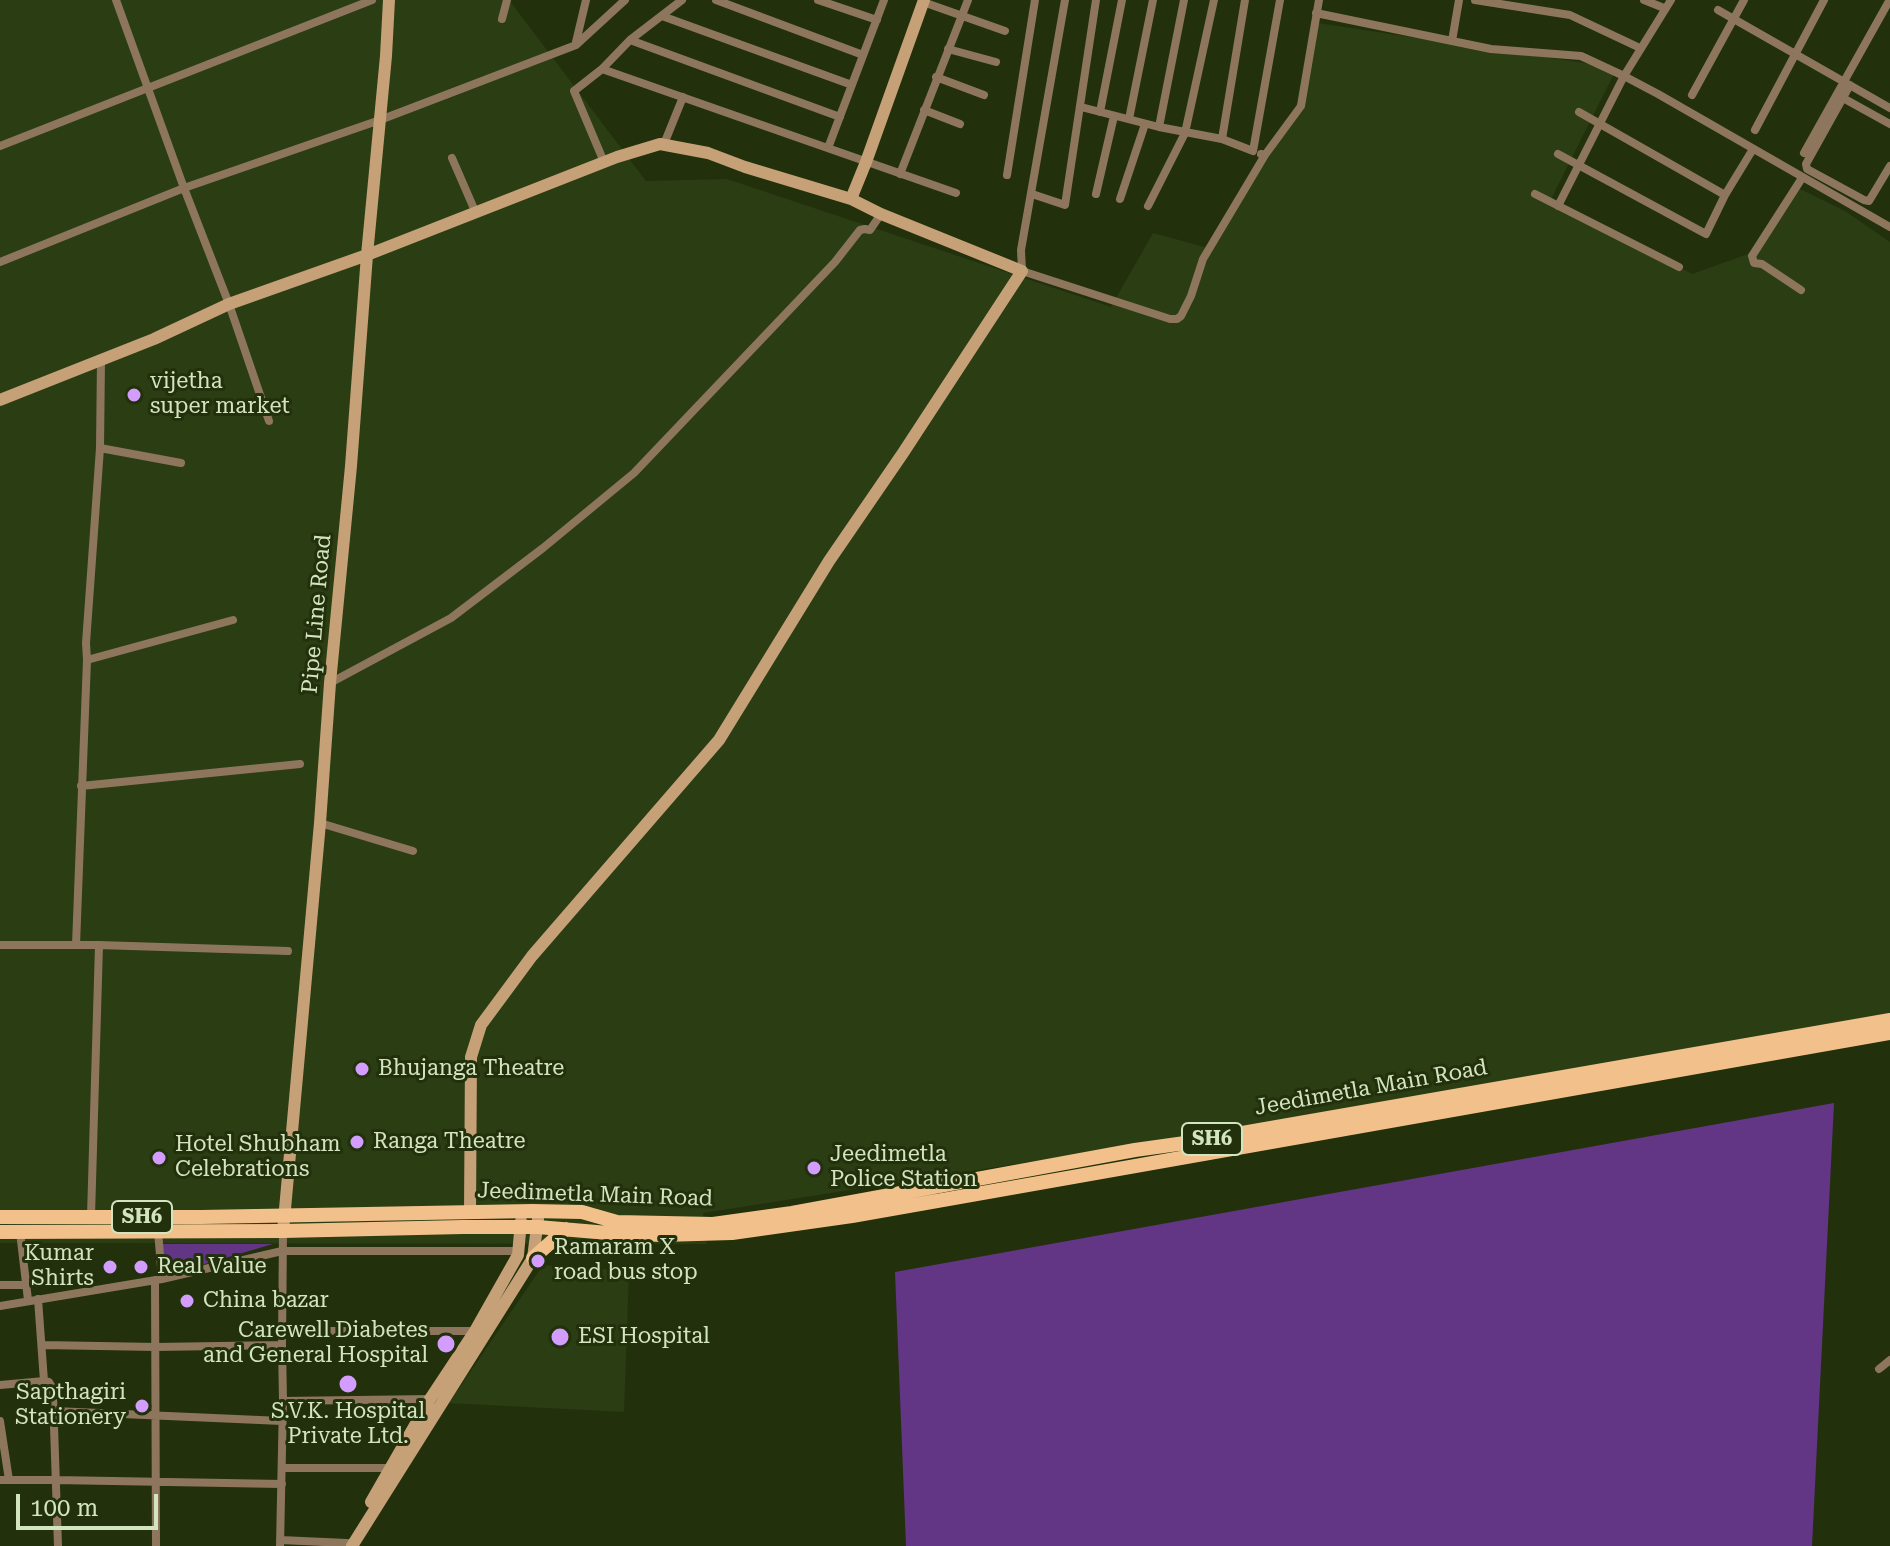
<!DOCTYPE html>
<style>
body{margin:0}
#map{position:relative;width:1890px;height:1546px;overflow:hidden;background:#22310b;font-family:"Roboto Serif",serif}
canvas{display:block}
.scale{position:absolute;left:16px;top:1494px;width:142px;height:36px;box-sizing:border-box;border:4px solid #d3e4c0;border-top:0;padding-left:10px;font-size:24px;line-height:28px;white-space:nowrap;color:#d3e4c0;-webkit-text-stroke:6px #22310b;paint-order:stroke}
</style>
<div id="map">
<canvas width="1890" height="1546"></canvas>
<div class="scale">100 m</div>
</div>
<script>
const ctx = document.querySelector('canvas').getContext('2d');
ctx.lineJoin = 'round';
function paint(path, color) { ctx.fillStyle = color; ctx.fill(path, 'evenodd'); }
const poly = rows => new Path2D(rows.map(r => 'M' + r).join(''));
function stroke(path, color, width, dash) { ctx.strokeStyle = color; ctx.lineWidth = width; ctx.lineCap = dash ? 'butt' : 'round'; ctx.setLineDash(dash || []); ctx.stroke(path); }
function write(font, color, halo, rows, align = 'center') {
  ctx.font = font + ' "Roboto Serif",serif'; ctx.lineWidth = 6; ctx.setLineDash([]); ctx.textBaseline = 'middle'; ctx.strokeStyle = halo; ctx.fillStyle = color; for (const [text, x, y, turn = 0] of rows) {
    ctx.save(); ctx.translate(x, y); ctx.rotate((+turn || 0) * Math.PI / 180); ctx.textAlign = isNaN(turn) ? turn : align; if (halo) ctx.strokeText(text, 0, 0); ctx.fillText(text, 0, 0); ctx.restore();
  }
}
paint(poly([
 [0,0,509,0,646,181,727,179,1111,307,1153,233,1208,248,1294,119,1311,22,1617,68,1551,199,1692,274,1748,254,1798,188,1845,211,1890,242,1890,1027,703,1213,707,1244,0,1243],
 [543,1265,629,1271,624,1412,449,1403]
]), '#2b3d13');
paint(poly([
 [1834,1103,1812,1546,906,1546,895,1272],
 [161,1244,273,1244,164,1276]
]), '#633585');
stroke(poly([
 [116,0,184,188,229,304,269,421],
 [716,0,863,55],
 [818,0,877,20],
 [1065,0,1021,250,1022,271,1170,319,1177,319,1181,316,1191,296,1203,259,1265,155],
 [1475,0,1570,15,1640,48],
 [1644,0,1664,8],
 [923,2,1005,31],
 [1718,10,1890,108],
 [1316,13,1491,49,1581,56,1624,76,1658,94,1890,227],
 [662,16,852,85],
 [502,19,507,0],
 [630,40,840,117],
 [1452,41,1459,0],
 [576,42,586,0],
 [948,49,996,62],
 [602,69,956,193],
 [936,77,984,95],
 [1850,85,1806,164,1807,169,1864,200,1869,201,1890,166],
 [1692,95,1744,0],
 [1843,98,1890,124],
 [1081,107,1159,127,1222,139,1253,151,1280,0],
 [924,110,960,124],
 [1100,112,1122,0],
 [1579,112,1725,195],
 [1129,119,1153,0],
 [1159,127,1184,0],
 [1755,130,1824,0],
 [1222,139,1245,0],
 [664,144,683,97],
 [0,146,372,0],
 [828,148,884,0],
 [1804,153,1888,3],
 [1261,154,1265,155,1301,106,1319,0],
 [1558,154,1706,234,1725,195,1753,149],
 [452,158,475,211],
 [604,162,574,91,602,69,630,40,682,0],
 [900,174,968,0],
 [1007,175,1035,0],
 [1032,194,1065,205,1096,0],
 [1096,194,1114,116],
 [1535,194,1679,267],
 [1120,199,1145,124],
 [1148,206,1185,133,1214,0],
 [1558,206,1624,76,1671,0],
 [0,262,184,188,380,120,576,45,625,0],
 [1801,290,1762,264,1754,263,1752,256,1802,178],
 [100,448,181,463],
 [87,660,233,620],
 [330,683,451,618,543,548,634,473,835,262,860,230,865,229,870,230,881,214],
 [81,786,300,764],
 [320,823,413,851],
 [0,945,99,945,288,951],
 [76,945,87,660,86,643,100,448,101,359],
 [91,1216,99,945],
 [158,1231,162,1279],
 [20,1232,28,1300],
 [155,1280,156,1546],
 [0,1285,25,1285],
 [38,1299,44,1381,49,1382,52,1387,53,1396,58,1546],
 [0,1306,162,1279,282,1251,519,1251],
 [282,1331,475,1331],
 [42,1345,156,1347,282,1345],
 [1879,1369,1890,1360],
 [0,1385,44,1381],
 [283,1401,430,1399],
 [54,1411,282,1421],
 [0,1421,9,1480],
 [282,1468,390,1468],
 [0,1480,56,1480,282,1484],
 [280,1540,347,1543],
 [280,1546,283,1401,282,1345,283,1231]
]), '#8e765d', 8);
stroke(poly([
 [0,400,154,339,229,304,367,255,617,157,660,144,708,153,745,167,851,199],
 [470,1212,471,1057,481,1025,532,956,719,740,829,561,903,453,1022,271,881,214,851,199,866,162,924,0],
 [283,1231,320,823,330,683,351,466,367,255,386,56,389,0],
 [371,1502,430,1399,475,1331,518,1255,521,1221],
 [352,1546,533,1258,538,1219]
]), '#c6a177', 12);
stroke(poly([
 [0,1217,201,1217,532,1211,582,1212,617,1222,713,1224,792,1213,1135,1150,1185,1143,1890,1020],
 [0,1232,283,1231,463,1227,538,1227,608,1233,662,1235,732,1233,852,1216,1890,1033],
 [533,1258,566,1229]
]), '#f2c18b', 14);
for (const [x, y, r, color] of [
 [134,395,8,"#d29dfd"],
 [362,1069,8,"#d29dfd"],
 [357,1142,8,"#d29dfd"],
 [159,1158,8,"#d29dfd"],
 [814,1168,8,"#d29dfd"],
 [538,1261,8,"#d29dfd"],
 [110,1267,8,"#d29dfd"],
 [141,1267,8,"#d29dfd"],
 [187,1301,8,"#d29dfd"],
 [560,1337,10,"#d29dfd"],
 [446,1344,10,"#d29dfd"],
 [348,1384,10,"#d29dfd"],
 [142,1406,8,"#d29dfd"]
]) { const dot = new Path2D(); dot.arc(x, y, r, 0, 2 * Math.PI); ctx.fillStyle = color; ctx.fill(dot); stroke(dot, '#22310b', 3); }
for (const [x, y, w] of [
 [1212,1139,60],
 [142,1217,60]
]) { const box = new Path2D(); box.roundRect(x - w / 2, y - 16, w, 32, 6); ctx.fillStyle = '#22310b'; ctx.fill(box); stroke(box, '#d3e4c0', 2); }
write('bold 20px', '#d3e4c0', null, [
 ["SH6",1212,1139],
 ["SH6",142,1217]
]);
write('22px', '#d3e4c0', '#22310b', [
 ["vijetha",150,382],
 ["super market",150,407],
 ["Bhujanga Theatre",378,1069],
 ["Ranga Theatre",373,1142],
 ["Hotel Shubham",175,1145],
 ["Celebrations",175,1170],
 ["Jeedimetla",830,1155],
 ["Police Station",830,1180],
 ["Ramaram X",554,1248],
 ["road bus stop",554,1273],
 ["Kumar",94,1254,"right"],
 ["Shirts",94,1279,"right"],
 ["Real Value",157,1267],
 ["China bazar",203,1301],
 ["Carewell Diabetes",428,1331,"right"],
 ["and General Hospital",428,1356,"right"],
 ["ESI Hospital",578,1337],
 ["Sapthagiri",126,1393,"right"],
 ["Stationery",126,1418,"right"],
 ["S.V.K. Hospital",348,1412,"center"],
 ["Private Ltd.",348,1437,"center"]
], 'left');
write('22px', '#d3e4c0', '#22310b', [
 ["Pipe Line Road",317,614,-85],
 ["Jeedimetla Main Road",1371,1088,-10],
 ["Jeedimetla Main Road",595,1195,2]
]);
</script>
